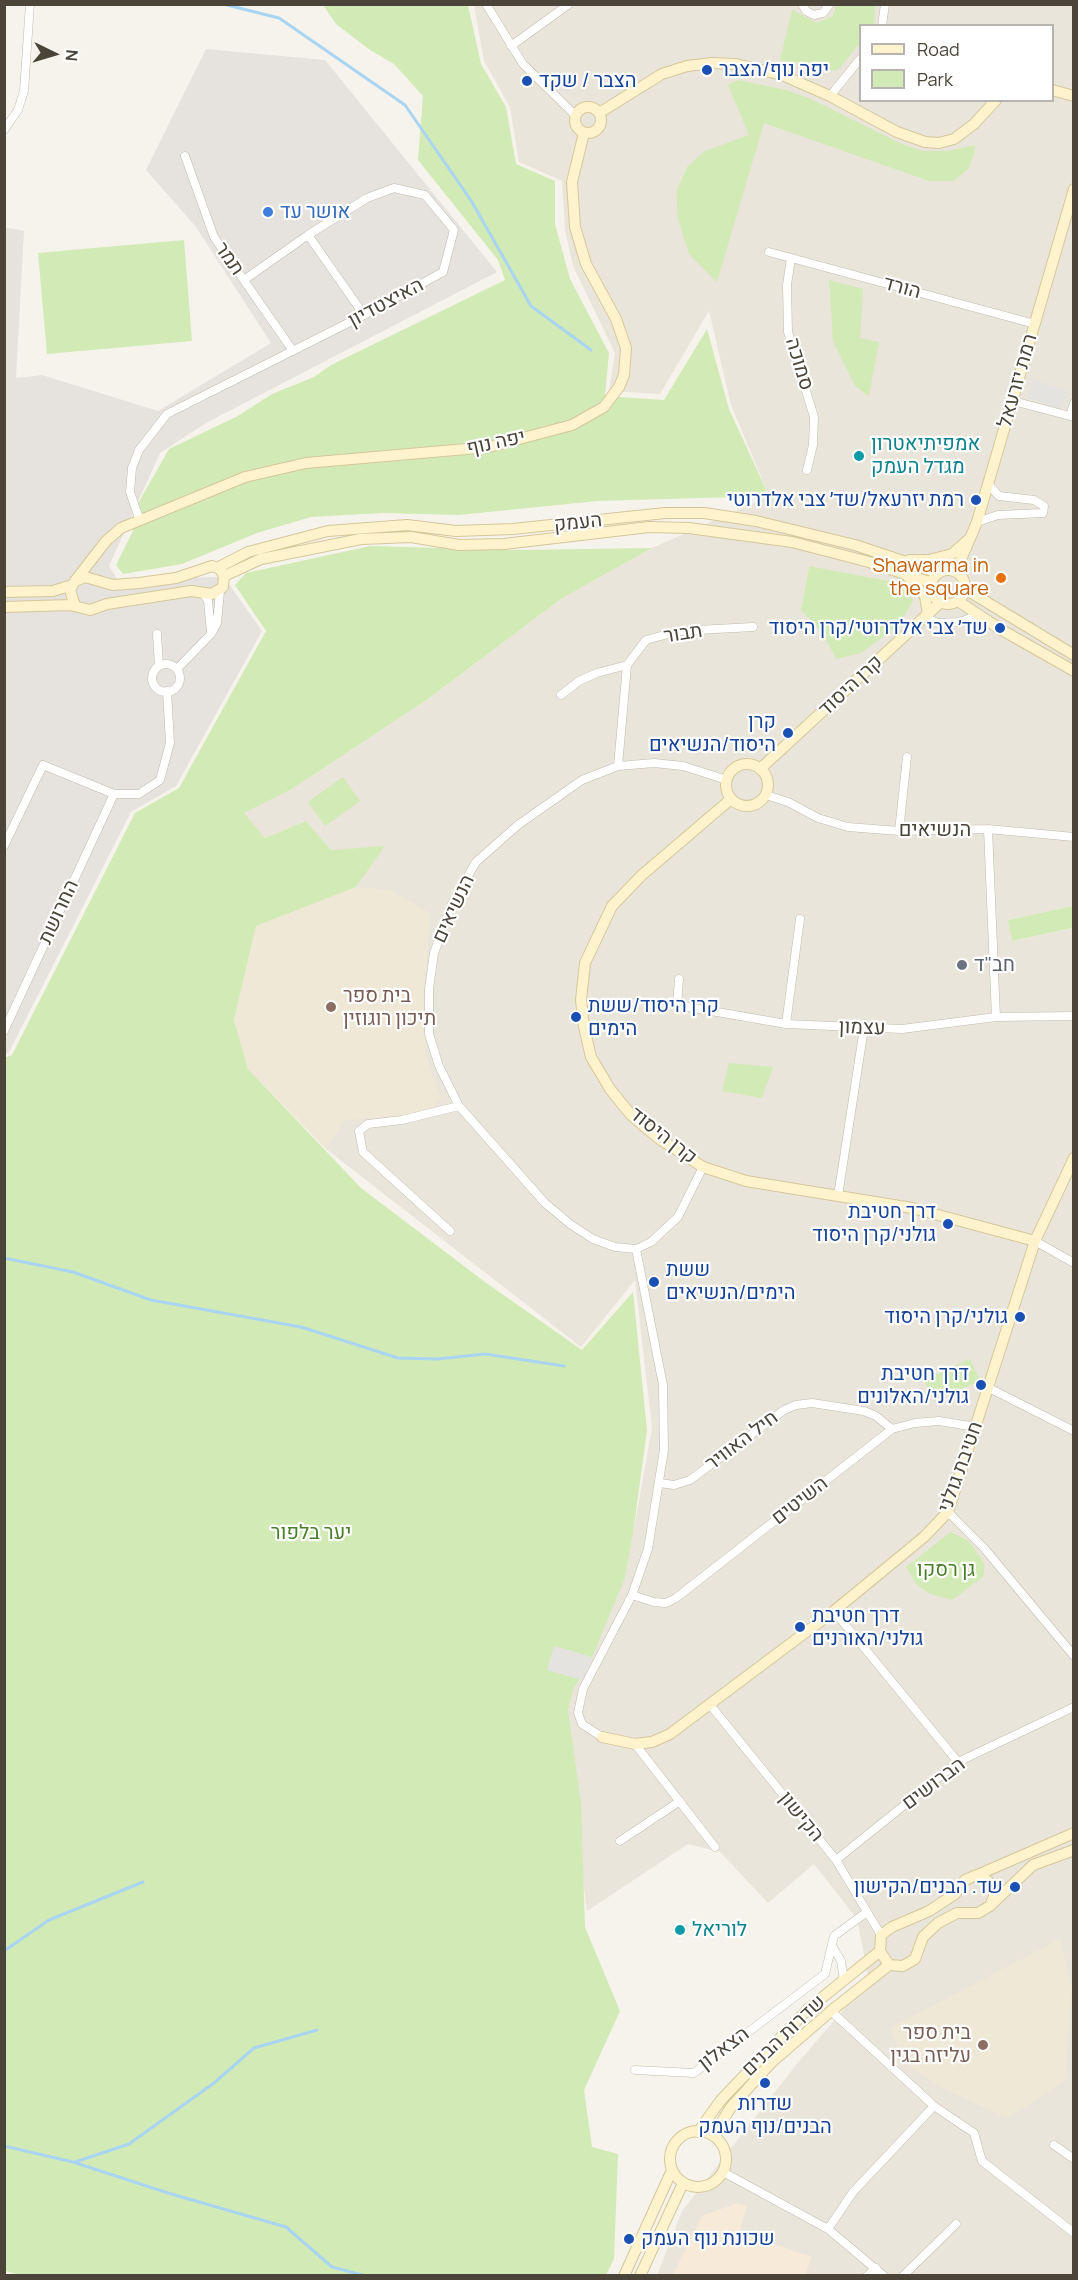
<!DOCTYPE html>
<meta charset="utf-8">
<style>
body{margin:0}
#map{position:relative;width:1078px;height:2280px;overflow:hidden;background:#f6f3ec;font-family:Manrope,sans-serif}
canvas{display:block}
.frame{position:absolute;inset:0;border:6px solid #4b4439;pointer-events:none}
.legend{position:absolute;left:859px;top:24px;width:195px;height:78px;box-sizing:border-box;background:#fff;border:2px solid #b7b4b0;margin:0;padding:8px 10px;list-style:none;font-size:18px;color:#4b4439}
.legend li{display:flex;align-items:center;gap:12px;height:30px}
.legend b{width:30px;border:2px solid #b7b4b0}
.north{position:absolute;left:24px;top:24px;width:60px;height:60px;-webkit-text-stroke:4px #fff;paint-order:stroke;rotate:95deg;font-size:16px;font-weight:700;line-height:24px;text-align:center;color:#4b4439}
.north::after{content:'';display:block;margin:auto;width:21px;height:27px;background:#4b4439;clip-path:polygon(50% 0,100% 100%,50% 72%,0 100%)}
</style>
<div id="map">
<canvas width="1078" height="2280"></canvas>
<div class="frame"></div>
<ul class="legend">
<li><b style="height:8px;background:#fff3cd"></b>Road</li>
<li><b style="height:16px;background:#d2eab5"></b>Park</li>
</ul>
<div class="north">N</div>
</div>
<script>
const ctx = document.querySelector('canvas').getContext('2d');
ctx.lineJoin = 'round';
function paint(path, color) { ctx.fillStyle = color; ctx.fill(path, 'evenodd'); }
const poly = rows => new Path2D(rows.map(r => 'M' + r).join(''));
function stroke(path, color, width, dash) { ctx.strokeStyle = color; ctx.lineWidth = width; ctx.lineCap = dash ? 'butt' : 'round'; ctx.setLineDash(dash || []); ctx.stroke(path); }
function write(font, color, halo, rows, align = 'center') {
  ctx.font = font + ' Manrope,Heebo,sans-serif'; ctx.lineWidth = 4.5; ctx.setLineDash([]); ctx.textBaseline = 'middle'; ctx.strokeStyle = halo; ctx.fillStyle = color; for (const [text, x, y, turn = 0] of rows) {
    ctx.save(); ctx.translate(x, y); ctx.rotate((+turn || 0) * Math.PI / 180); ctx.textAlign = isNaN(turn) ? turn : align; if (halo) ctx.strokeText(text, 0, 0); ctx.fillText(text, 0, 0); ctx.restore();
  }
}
paint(poly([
 [474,5,1073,5,1073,906,1008,920,1013,941,1074,928,1073,2275,657,2275,682,2211,796,2065,869,1980,857,1919,814,1864,768,1903,720,1852,688,1844,587,1911,561,1699,625,1578,652,1428,635,1280,581,1347,326,1149,256,926,356,887,384,847,331,850,306,821,265,838,243,813,292,789,428,699,561,599,652,548,769,496,731,405,709,311,660,394,609,391,615,353,573,266,565,230,562,181,519,162,510,107,484,61],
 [860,26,1052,26,1052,100,860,100],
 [809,566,824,635,801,609]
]), '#eae5da');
paint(poly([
 [737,2203,747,2206,739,2233,812,2257,805,2275,673,2275,702,2216]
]), '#f7ead8');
paint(poly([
 [206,49,325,60,497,272,206,423,160,453,109,566,117,579,224,577,262,631,176,786,131,812,9,1052,5,1054,4,227,24,231,16,378,42,375,158,411,271,343,196,227,146,170]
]), '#e6e2dd');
paint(poly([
 [356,887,390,890,430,913,424,995,426,1055,441,1099,425,1115,344,1120,326,1149,248,1069,234,1020,256,926],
 [1060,1939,1072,1987,1065,2081,1007,2118,940,2087,904,2062,890,2028]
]), '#efe8d6');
paint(poly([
 [323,5,468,5,481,64,506,107,516,164,555,181,555,224,570,279,609,353,605,396,664,400,707,329,729,409,769,496,597,501,459,515,383,513,311,517,257,533,182,564,123,574,116,565,133,531,136,507,169,449,238,416,272,394,314,377,331,365,505,280,498,260,418,160,423,96,394,64,370,50,336,24],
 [836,5,875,5,874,25,860,26,860,43,837,71,780,60,792,10,817,23,833,16],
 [738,80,786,90,811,99,904,145,923,151,948,151,975,145,974,154,968,169,954,181,929,181,764,123,717,282,689,254,678,219,676,192,687,167,705,151,749,135,728,85],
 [184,240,192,341,47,354,38,253],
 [829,280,863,289,860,338,879,342,869,396,855,386,833,341],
 [370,546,517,550,652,548,561,599,428,699,292,789,244,813,265,838,306,821,331,850,385,846,356,887,256,926,234,1020,248,1069,361,1188,485,1282,582,1350,633,1292,647,1430,633,1534,625,1578,590,1662,573,1690,568,1710,581,1803,585,1927,620,2011,584,2090,592,2147,618,2154,614,2259,606,2275,25,2276,5,2271,4,1058,12,1055,135,813,179,788,266,631,235,585,246,573],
 [809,566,903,584,913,601,899,625,861,653,836,659,824,635,801,610],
 [343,777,360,801,325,826,308,802],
 [1073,906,1073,928,1012,941,1008,920],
 [729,1063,773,1067,762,1098,722,1091],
 [970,1359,980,1381,934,1401,924,1380],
 [951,1532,969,1541,984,1563,984,1576,952,1600,930,1594,916,1584,906,1567]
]), '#d2eab5');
paint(poly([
 [1033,379,1068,391,1061,409,1027,398],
 [554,1646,592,1657,585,1681,547,1670]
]), '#e5e3e0');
stroke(poly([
 [223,4,279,18,405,105,472,202,531,306,591,350],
 [4,1258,73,1272,151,1300,301,1327,398,1358,437,1359,485,1354,564,1366],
 [4,1951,49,1920,143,1882],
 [4,2146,73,2162,168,2193,286,2227,332,2267,366,2276],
 [75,2162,129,2144,214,2083,254,2048,317,2030]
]), '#a9d4f2', 3);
const street = poly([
 [486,4,523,64,575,115],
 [802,4,806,11,814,15,823,13,830,4],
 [882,26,885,4],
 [511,46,569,4],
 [830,96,860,59],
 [4,130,18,110,24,91,30,4],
 [185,156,214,237,293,351],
 [308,235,364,315],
 [769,252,1035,324],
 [791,258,787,285,788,332,814,417,813,445,807,470],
 [1013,401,1074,417],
 [1070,416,1074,403],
 [139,518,130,492,132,468,139,450,167,414,364,315,443,272,454,230,425,195,394,188,367,198,308,235,244,280],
 [977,522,998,515,1043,513,1044,506,1034,500,999,496,988,484],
 [203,592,208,601,211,633],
 [925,618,938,623,960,622,979,615],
 [157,634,159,666],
 '152 678a14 14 0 1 1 28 0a14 14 0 1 1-28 0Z',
 [177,669,211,634,217,623,220,591],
 [561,695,579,681,597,673,627,665,646,640,679,631,753,627],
 [618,766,627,665],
 [766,795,788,802,818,818,848,827,899,831,988,829,1074,837],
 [988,829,996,1017],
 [899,831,907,757],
 [4,846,43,765,114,794,139,794,160,780,170,743,167,691],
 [679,979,677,1005,786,1024,902,1029,996,1017,1074,1016],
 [786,1024,800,919],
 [4,1031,114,794],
 [703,1167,678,1217,651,1242,636,1249,615,1247,593,1239,570,1224,545,1203,459,1106,439,1066,429,1034,429,989,434,953,452,904,476,862,518,825,582,780,618,766,654,763,683,766,727,780],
 [838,1196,864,1028],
 [450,1231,363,1152,359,1131,368,1124,402,1120,459,1106],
 [1035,1241,1074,1263],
 [989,1388,1074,1431],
 [660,1483,674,1485,690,1480,784,1410,796,1405,812,1403,864,1411,876,1416,892,1429],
 [948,1512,984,1548,1074,1656],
 [632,1595,654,1602,666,1603,676,1598,892,1429,915,1423,939,1421,976,1427],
 [834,1611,958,1762],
 [711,1706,836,1860,881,1935],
 [602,1737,582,1724,578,1713,583,1689,632,1595,648,1549,664,1450,663,1385,636,1249],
 [635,1744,715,1847],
 [620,1841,680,1801],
 [836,1860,958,1762,1074,1707],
 [832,1946,841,1961,844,1980],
 [831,2011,934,2106,974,2133,982,2161,1074,2233],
 [635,2070,694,2073,825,1974,834,1936,867,1912],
 [1054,2145,1074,2159],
 [723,2172,828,2229,884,2276],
 [828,2229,853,2192,934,2106],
 [867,2276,876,2268],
 [903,2276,956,2224]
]);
const secondary = poly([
 [1052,90,1074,96],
 '575 120a13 13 0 1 1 26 0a13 13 0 1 1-26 0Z',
 [599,113,662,74,687,66,712,63,736,64,782,75,830,96,897,132,925,142,939,143,954,139,974,124,996,100],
 [909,560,929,560,952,554,968,540],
 [217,568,248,552,328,531,407,525,456,531,513,529,665,513,704,513,756,521,855,545,939,573],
 '931 587a17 17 0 1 1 34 0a17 17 0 1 1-34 0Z',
 [956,571,977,522,1074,189],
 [224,576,261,559,361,539,411,537,459,545,504,544,649,527,689,528,792,542,869,562,932,583],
 [908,577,925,596,928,615],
 [75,581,106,541,121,528,245,477,306,463,489,447,572,425,604,407,619,387,624,375,626,348,616,319,586,264,575,227,572,182,584,133],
 [965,589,1074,655],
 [4,592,53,591,72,585],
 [958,601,1000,629,1074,671],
 [4,607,70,605,90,610,107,604,191,591,212,594,223,587,224,576,220,569,212,566,176,578,139,583,113,585,85,577,75,581,70,590,75,606],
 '726 785a21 21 0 1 1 42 0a21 21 0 1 1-42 0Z',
 [760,769,941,602],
 [731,799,642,875,612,906,585,963,581,1000,584,1027,591,1057,610,1089,631,1115,658,1138,703,1167,746,1181,912,1208,1035,1241],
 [602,1737,635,1744,652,1742,670,1734,834,1611,924,1537,948,1512,1035,1241,1074,1158],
 [974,1876,983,1877,991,1884,995,1894,990,1906,978,1913,957,1913,938,1923,923,1937,915,1959,903,1966,889,1965,880,1951,881,1935,892,1927,929,1911,955,1894,965,1880,974,1876],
 [975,1876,1074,1833],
 [992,1904,1033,1865,1074,1850],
 '670 2159a28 28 0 1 1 56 0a28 28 0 1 1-56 0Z',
 [698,2132,721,2100,808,2009,880,1951],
 [713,2136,731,2107,772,2062,831,2011,889,1965],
 [624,2276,672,2170],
 [640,2276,683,2183]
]);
stroke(street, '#c2bbae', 9);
stroke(secondary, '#d6c79b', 12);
stroke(street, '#fff', 8);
stroke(secondary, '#fff3cd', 10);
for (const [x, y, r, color] of [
 [707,70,6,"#1a4fb4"],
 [527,81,6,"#1a4fb4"],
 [268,212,6,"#3f7fe0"],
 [859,456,6,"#0f9aa8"],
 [976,500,6,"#1a4fb4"],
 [1001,578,6,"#e8710a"],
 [1000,628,6,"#1a4fb4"],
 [788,733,6,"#1a4fb4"],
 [962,965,6,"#6b7280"],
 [331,1007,6,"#8d6e63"],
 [576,1017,6,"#1a4fb4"],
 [948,1224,6,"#1a4fb4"],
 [654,1282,6,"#1a4fb4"],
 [1020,1317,6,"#1a4fb4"],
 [981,1385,6,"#1a4fb4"],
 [800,1627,6,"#1a4fb4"],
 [1015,1887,6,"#1a4fb4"],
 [680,1930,6,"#0f9aa8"],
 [983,2045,6,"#8d6e63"],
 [765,2083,6,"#1a4fb4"],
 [629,2239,6,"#1a4fb4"]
]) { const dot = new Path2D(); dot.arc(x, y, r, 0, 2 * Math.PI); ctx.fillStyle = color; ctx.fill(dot); stroke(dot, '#fff', 2); }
write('20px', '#164399', '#fff', [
 ["יפה נוף/הצבר",719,70,"left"],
 ["הצבר / שקד",539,81,"left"],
 ["רמת יזרעאל/שד׳ צבי אלדרוטי",964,500],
 ["שד׳ צבי אלדרוטי/קרן היסוד",988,628],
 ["קרן",776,722],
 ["היסוד/הנשיאים",776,745],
 ["קרן היסוד/ששת",588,1006,"left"],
 ["הימים",588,1029,"left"],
 ["דרך חטיבת",936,1212],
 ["גולני/קרן היסוד",936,1235],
 ["ששת",666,1270,"left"],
 ["הימים/הנשיאים",666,1293,"left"],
 ["גולני/קרן היסוד",1008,1317],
 ["דרך חטיבת",969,1374],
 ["גולני/האלונים",969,1397],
 ["דרך חטיבת",812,1616,"left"],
 ["גולני/האורנים",812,1639,"left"],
 ["שד. הבנים/הקישון",1003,1887],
 ["שדרות",765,2104,"center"],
 ["הבנים/נוף העמק",765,2127,"center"],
 ["שכונת נוף העמק",641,2239,"left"]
], 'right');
write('20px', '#366cbe', '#fff', [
 ["אושר עד",280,212]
], 'left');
write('20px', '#4b4439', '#fff', [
 ["תמר",229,259,55],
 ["הורד",902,288,15],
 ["האיצטדיון",386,303,-28],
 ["סמוכה",799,364,73],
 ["רמת יזרעאל",1018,381,-74],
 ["יפה נוף",496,443,-12],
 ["העמק",578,523,-6],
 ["תבור",683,634,-9],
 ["קרן היסוד",851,686,-43],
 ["הנשיאים",935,830],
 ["הנשיאים",454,909,-65],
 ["החרושת",59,912,-65],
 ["עצמון",862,1028,2],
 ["קרן היסוד",663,1136,38],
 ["חיל האוויר",742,1441,-37],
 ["חטיבת גולני",961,1467,-70],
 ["השיטים",800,1501,-38],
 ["הברושים",934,1784,-37],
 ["הקישון",801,1817,51],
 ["שדרות הבנים",784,2036,-44],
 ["הצאלון",724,2049,-37]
]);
write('20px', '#0d838f', '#fff', [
 ["אמפיתיאטרון",871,444],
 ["מגדל העמק",871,467],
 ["לוריאל",692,1930]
], 'left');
write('20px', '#c56008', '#fff', [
 ["Shawarma in",989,566],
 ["the square",989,589]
], 'right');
write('20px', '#5b616d', '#fff', [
 ["חב\"ד",974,965]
], 'left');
write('20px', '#785e54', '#fff', [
 ["בית ספר",343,996],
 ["תיכון רוגוזין",343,1019],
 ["בית ספר",971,2033,"right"],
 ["עליזה בגין",971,2056,"right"]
], 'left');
write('20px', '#4a7f2a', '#fff', [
 ["יער בלפור",311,1533],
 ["גן רסקו",946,1570]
]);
</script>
